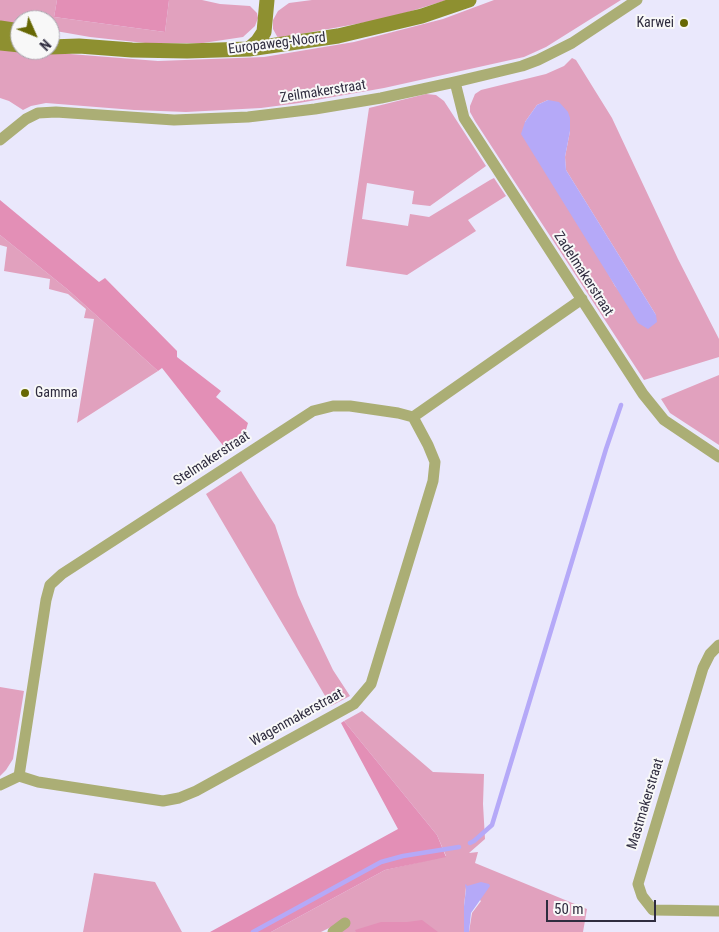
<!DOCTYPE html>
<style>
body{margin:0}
#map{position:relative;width:719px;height:932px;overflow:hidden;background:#eae8fc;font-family:"Roboto Condensed",sans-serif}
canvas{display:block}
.north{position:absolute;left:10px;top:10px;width:50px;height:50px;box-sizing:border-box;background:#f8f8f8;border:1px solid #a8a6ae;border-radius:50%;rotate:134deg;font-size:14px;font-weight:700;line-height:20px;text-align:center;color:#2f2c3f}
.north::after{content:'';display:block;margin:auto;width:18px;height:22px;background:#676804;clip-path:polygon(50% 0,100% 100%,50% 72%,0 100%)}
.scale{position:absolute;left:546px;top:900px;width:110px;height:22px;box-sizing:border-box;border:2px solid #2f2c3f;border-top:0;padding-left:6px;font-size:15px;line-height:18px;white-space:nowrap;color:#2f2c3f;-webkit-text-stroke:4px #f8f8f8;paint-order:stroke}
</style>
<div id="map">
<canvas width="719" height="932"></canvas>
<div class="north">N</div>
<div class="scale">50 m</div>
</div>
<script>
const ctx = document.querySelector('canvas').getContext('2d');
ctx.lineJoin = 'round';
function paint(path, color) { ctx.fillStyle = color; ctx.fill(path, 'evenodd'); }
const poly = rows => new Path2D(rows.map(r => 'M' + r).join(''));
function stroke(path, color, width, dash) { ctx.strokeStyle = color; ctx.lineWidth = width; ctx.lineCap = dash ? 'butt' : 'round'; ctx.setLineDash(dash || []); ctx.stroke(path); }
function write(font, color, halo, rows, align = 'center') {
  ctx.font = font + ' "Roboto Condensed",sans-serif'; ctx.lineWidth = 4; ctx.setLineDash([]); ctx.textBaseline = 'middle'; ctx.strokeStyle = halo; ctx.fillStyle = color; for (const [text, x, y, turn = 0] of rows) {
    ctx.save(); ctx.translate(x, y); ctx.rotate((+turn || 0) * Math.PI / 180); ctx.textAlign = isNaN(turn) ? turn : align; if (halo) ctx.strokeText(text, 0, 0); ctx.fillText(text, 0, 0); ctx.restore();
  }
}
paint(poly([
 [0,0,57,0,54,17,165,32,169,0,202,0,220,4,250,6,257,13,258,18,255,26,243,37,203,43,145,43,90,37,50,30,50,20,20,20,20,25,0,22],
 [312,0,447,0,405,13,373,21,278,38,273,29,273,20,278,11,289,3],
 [494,0,621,0,546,47,524,57,384,88,299,103,261,108,186,112,134,110,46,103,31,106,23,110,9,101,0,98,0,46,20,50,158,61,264,57,354,42,443,19],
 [572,58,576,60,612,118,678,259,719,339,719,357,644,380,475,121,470,112,470,106,475,94,481,90,546,74,564,66],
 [548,100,570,131,565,157,566,170,656,315,620,292,615,286,525,122,537,105],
 [426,94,436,95,444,101,486,166,430,206,412,204,414,191,367,183,362,219,408,226,410,214,429,217,490,180,494,178,506,196,468,220,476,231,407,275,346,266,369,108],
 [0,235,67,289,158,371,77,423,94,319,84,318,86,309,68,294,49,289,50,279,4,271,7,247,0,245],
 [719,375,719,445,670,413,661,399],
 [241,471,275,525,298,595,310,622,333,670,350,696,331,706,206,494],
 [0,687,24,691,13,759,6,770,0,776],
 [362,711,433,772,484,774,483,804,485,839,469,853,478,852,475,863,587,909,583,932,469,932,472,913,481,901,466,887,464,906,464,932,334,932,331,927,321,932,271,932,385,870,446,856,437,835,344,721],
 [94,873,155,882,182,932,83,932]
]), '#e1a1be');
paint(poly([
 [57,0,169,0,165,32,54,17],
 [0,200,99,282,105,278,177,351,177,357,221,391,216,397,248,423,245,433,225,448,162,368,158,371,67,289,0,235],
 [344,721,437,835,446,857,385,870,271,932,210,932,398,829,341,723],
 [422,920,438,932,356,932,355,930,381,922,407,922]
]), '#e38fb6');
paint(poly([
 [548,100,559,102,568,112,570,118,570,131,565,157,566,170,656,315,657,322,648,329,638,323,521,134,525,122,537,105],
 [481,882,489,884,490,886,471,913,469,932,464,932,464,906,466,889,465,885,466,884,467,886]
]), '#b5a9f8');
stroke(poly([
 [470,843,474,841,492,825,606,449,621,405],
 [253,932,381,862,403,856,459,847]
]), '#b5a9f8', 4.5);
stroke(poly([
 [455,82,464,118,643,394,664,420,719,457],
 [0,140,26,119,38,113,56,112,174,120,248,117,315,109,381,98,455,82,522,66,538,60,572,43,637,0],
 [719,645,710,654,703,668,638,884,642,896,653,910,719,911],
 [19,776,38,782,163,801,179,798,196,791,354,704,371,684,433,481,435,462,428,445,413,417],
 [0,785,19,776,46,600,50,585,62,574,313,411,333,406,350,406,398,413,413,417,582,299],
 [333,932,345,923]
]), '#abae75', 11);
stroke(poly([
 [0,28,20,31],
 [0,43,20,45],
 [50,47,79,46,132,50,187,51,249,49,338,36,422,16,469,0],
 [249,49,258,41,264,32,267,0]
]), '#8e9030', 15);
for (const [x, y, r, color] of [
 [684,23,5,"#676804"],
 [25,393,5,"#676804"]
]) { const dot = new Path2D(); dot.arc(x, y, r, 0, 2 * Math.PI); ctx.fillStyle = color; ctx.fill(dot); stroke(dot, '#f8f8f8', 2); }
write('14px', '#2f2c3f', '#f8f8f8', [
 ["Karwei",674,23],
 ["Gamma",35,393,"left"]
], 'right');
write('14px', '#2f2c3f', '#f8f8f8', [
 ["Europaweg-Noord",277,44,-7],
 ["Zeilmakerstraat",323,92,-9],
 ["Zadelmakerstraat",583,274,57],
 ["Stelmakerstraat",212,459,-33],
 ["Wagenmakerstraat",297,718,-29],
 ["Mastmakerstraat",646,804,-73]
]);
</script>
